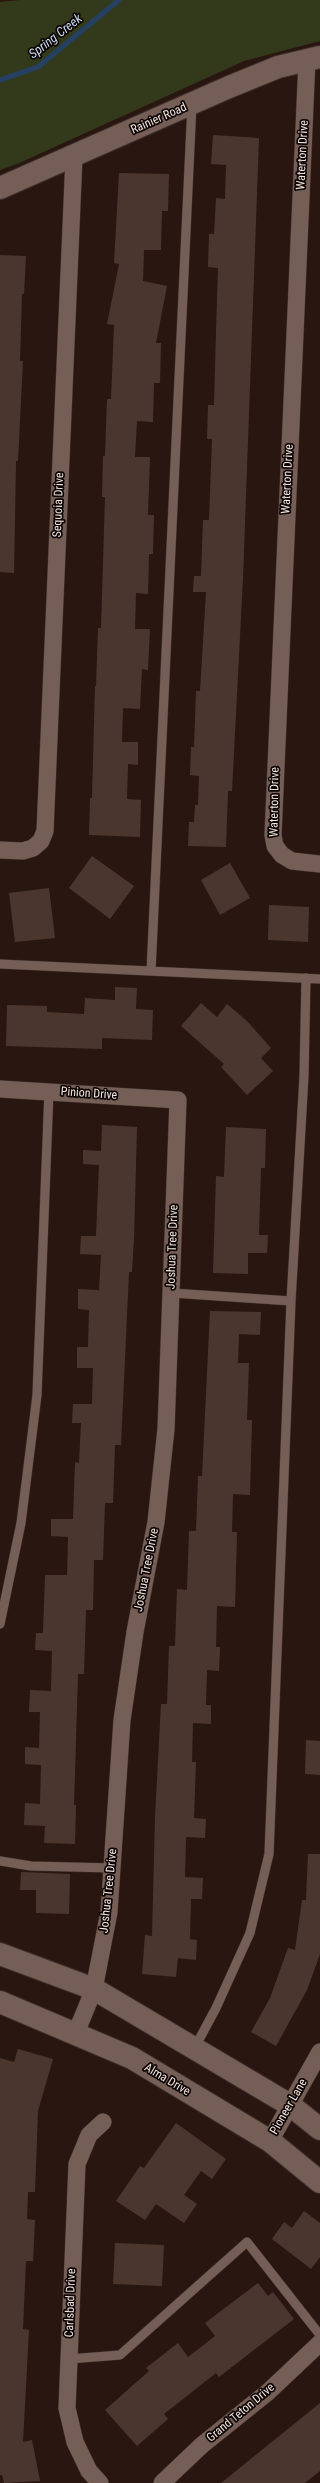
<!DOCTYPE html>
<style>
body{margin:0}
canvas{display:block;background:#291610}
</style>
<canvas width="320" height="2483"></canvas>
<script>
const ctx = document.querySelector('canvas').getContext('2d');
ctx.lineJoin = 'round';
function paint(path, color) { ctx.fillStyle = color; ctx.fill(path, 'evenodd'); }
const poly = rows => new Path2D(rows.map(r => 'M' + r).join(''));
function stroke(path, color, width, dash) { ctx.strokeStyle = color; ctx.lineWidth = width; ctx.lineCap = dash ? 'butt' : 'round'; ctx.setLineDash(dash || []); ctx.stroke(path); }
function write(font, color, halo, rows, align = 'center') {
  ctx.font = font + ' "Roboto Condensed",sans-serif'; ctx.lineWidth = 3.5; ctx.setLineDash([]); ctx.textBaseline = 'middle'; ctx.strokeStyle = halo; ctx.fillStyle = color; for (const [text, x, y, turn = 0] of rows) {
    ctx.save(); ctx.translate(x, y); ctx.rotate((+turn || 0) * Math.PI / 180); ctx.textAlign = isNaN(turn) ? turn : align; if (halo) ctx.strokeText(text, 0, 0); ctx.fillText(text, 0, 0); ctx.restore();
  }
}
paint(poly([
 [20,0,320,0,320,41,244,61,17,164,0,170,0,2]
]), '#33391b');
stroke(poly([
 [0,80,38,67,119,0]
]), '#254061', 5.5);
paint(poly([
 [213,135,259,138,243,578,232,791,228,791,226,847,188,846,189,822,194,822,195,805,198,805,199,776,190,775,191,747,194,747,196,691,200,691,206,592,193,592,194,576,201,576,203,520,209,520,212,439,207,439,208,405,214,405,216,332,218,268,208,267,209,234,214,234,216,198,225,199,226,165,211,164],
 [119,173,169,174,168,211,162,211,161,250,144,250,143,281,167,286,156,343,161,343,160,383,154,383,153,422,137,421,135,457,150,457,148,515,154,515,153,554,149,554,148,594,136,593,135,629,150,629,148,670,142,669,140,709,123,708,122,742,138,742,138,765,128,764,127,799,141,800,140,837,89,835,90,798,92,798,95,686,96,686,98,628,101,628,105,497,102,497,103,456,105,456,107,399,111,399,114,325,107,324,119,264,114,263],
 [0,255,26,256,24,294,22,294,20,361,23,361,18,461,16,461,14,573,0,572],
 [92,856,134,886,110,919,69,888],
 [230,863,250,898,220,915,201,880],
 [49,888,55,938,15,942,9,893],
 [269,905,309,907,308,942,268,940],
 [115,987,137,988,136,1009,153,1010,152,1040,102,1038,102,1049,6,1046,7,1005,47,1006,47,1012,84,1014,85,998,115,1000],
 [201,1003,217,1017,227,1004,247,1021,271,1048,261,1058,273,1071,247,1095,221,1067,224,1064,181,1026],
 [102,1125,137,1127,134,1239,132,1272,129,1272,121,1445,115,1445,113,1503,105,1503,103,1560,94,1560,93,1610,86,1610,84,1674,78,1674,74,1805,76,1805,75,1844,44,1843,45,1826,24,1825,25,1803,40,1804,41,1765,25,1764,25,1747,39,1748,40,1712,29,1712,30,1690,51,1691,52,1651,35,1650,36,1633,43,1633,45,1575,67,1575,68,1537,51,1536,51,1519,73,1519,75,1462,79,1463,81,1423,72,1423,73,1404,92,1404,93,1368,77,1368,77,1347,88,1347,89,1310,78,1309,78,1289,99,1290,101,1255,80,1254,81,1236,96,1236,99,1165,83,1164,83,1150,101,1151],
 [226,1127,266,1129,265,1168,261,1168,259,1235,268,1235,267,1253,248,1253,248,1274,213,1273,216,1176,224,1177],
 [210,1311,261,1312,260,1335,239,1334,238,1363,249,1363,247,1420,252,1420,250,1495,233,1494,232,1532,237,1532,235,1607,217,1606,216,1647,220,1647,219,1671,207,1670,206,1705,211,1705,211,1724,193,1723,192,1762,196,1762,194,1818,206,1819,205,1838,186,1837,185,1877,203,1878,202,1899,191,1899,190,1939,197,1940,196,1960,178,1958,176,1977,142,1974,145,1935,152,1936,155,1817,161,1704,167,1704,169,1646,175,1646,177,1589,187,1590,189,1531,196,1531,198,1476,202,1476],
 [306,1740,320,1741,320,1775,305,1774],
 [308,1854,320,1854,320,1954,307,1990,276,2046,251,2032,270,1998,288,1948,295,1950,302,1900,306,1900],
 [21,1872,70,1874,69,1914,36,1913,36,1890,20,1890],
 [18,2049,53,2059,38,2111,35,2192,28,2192,27,2219,35,2220,33,2261,26,2261,23,2329,29,2330,23,2442,32,2440,40,2481,4,2483,2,2475,0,2475,0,2058,14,2062],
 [176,2123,226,2159,212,2179,201,2171,184,2195,197,2204,184,2223,156,2204,145,2220,116,2201,140,2166,144,2168],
 [304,2211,320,2223,320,2257,311,2269,272,2239,284,2222,292,2228],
 [115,2243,164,2245,162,2286,113,2284],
 [258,2283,268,2296,273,2292,294,2319,219,2377,216,2373,164,2414,168,2419,137,2446,105,2410,149,2371,146,2368,178,2343,188,2357,215,2336,205,2323],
 [320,2403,320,2471,305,2483,221,2483]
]), '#4b362f');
const service = poly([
 [0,964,320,979],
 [151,971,192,104],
 [172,1293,291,1301],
 [0,1624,21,1523,37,1395,49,1091],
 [0,1861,31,1866,112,1868],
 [194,2049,216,2008,250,1933,269,1854,291,1301,304,1076,306,978],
 [69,2359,120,2355,247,2242,320,2335]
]);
const minor = poly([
 [307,60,273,835,275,846,282,855,292,861,320,864],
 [0,850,23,851,33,848,41,841,45,831,74,157],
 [0,1089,178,1100,166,1429,156,1522,135,1632,122,1720,109,1912,94,1989,76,2033],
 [270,2141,320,2052],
 [100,2483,89,2471,75,2442,67,2408,77,2164,89,2135,103,2122],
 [162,2483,202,2445,268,2392,320,2343]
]);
const tertiary = poly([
 [0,188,229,87,278,67,320,57]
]);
const secondary = poly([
 [0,1954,94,1989,290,2105,320,2129],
 [0,2002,132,2058,270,2141,320,2182]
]);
stroke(service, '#3e302e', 10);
stroke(minor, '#3e302e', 18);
stroke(tertiary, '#3e302e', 24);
stroke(secondary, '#3e302e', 24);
stroke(service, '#755e56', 9);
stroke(minor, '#755e56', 17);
stroke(tertiary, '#755e56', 22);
stroke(secondary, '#755e56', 22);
write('12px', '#f3e5e0', '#0c0503', [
 ["Rainier Road",159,119,-24],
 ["Waterton Drive",303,155,-87],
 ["Waterton Drive",288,479,-87],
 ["Sequoia Drive",59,505,-88],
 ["Waterton Drive",275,802,-89],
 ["Pinion Drive",89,1094,4],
 ["Joshua Tree Drive",173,1247,-88],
 ["Joshua Tree Drive",147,1570,-79],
 ["Joshua Tree Drive",109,1891,-84],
 ["Alma Drive",167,2080,31],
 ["Pioneer Lane",289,2107,-60],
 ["Carlsbad Drive",71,2303,-88],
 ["Grand Teton Drive",241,2413,-40]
]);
write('italic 13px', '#c8dbf3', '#0c0503', [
 ["Spring Creek",56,37,-38]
]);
</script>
